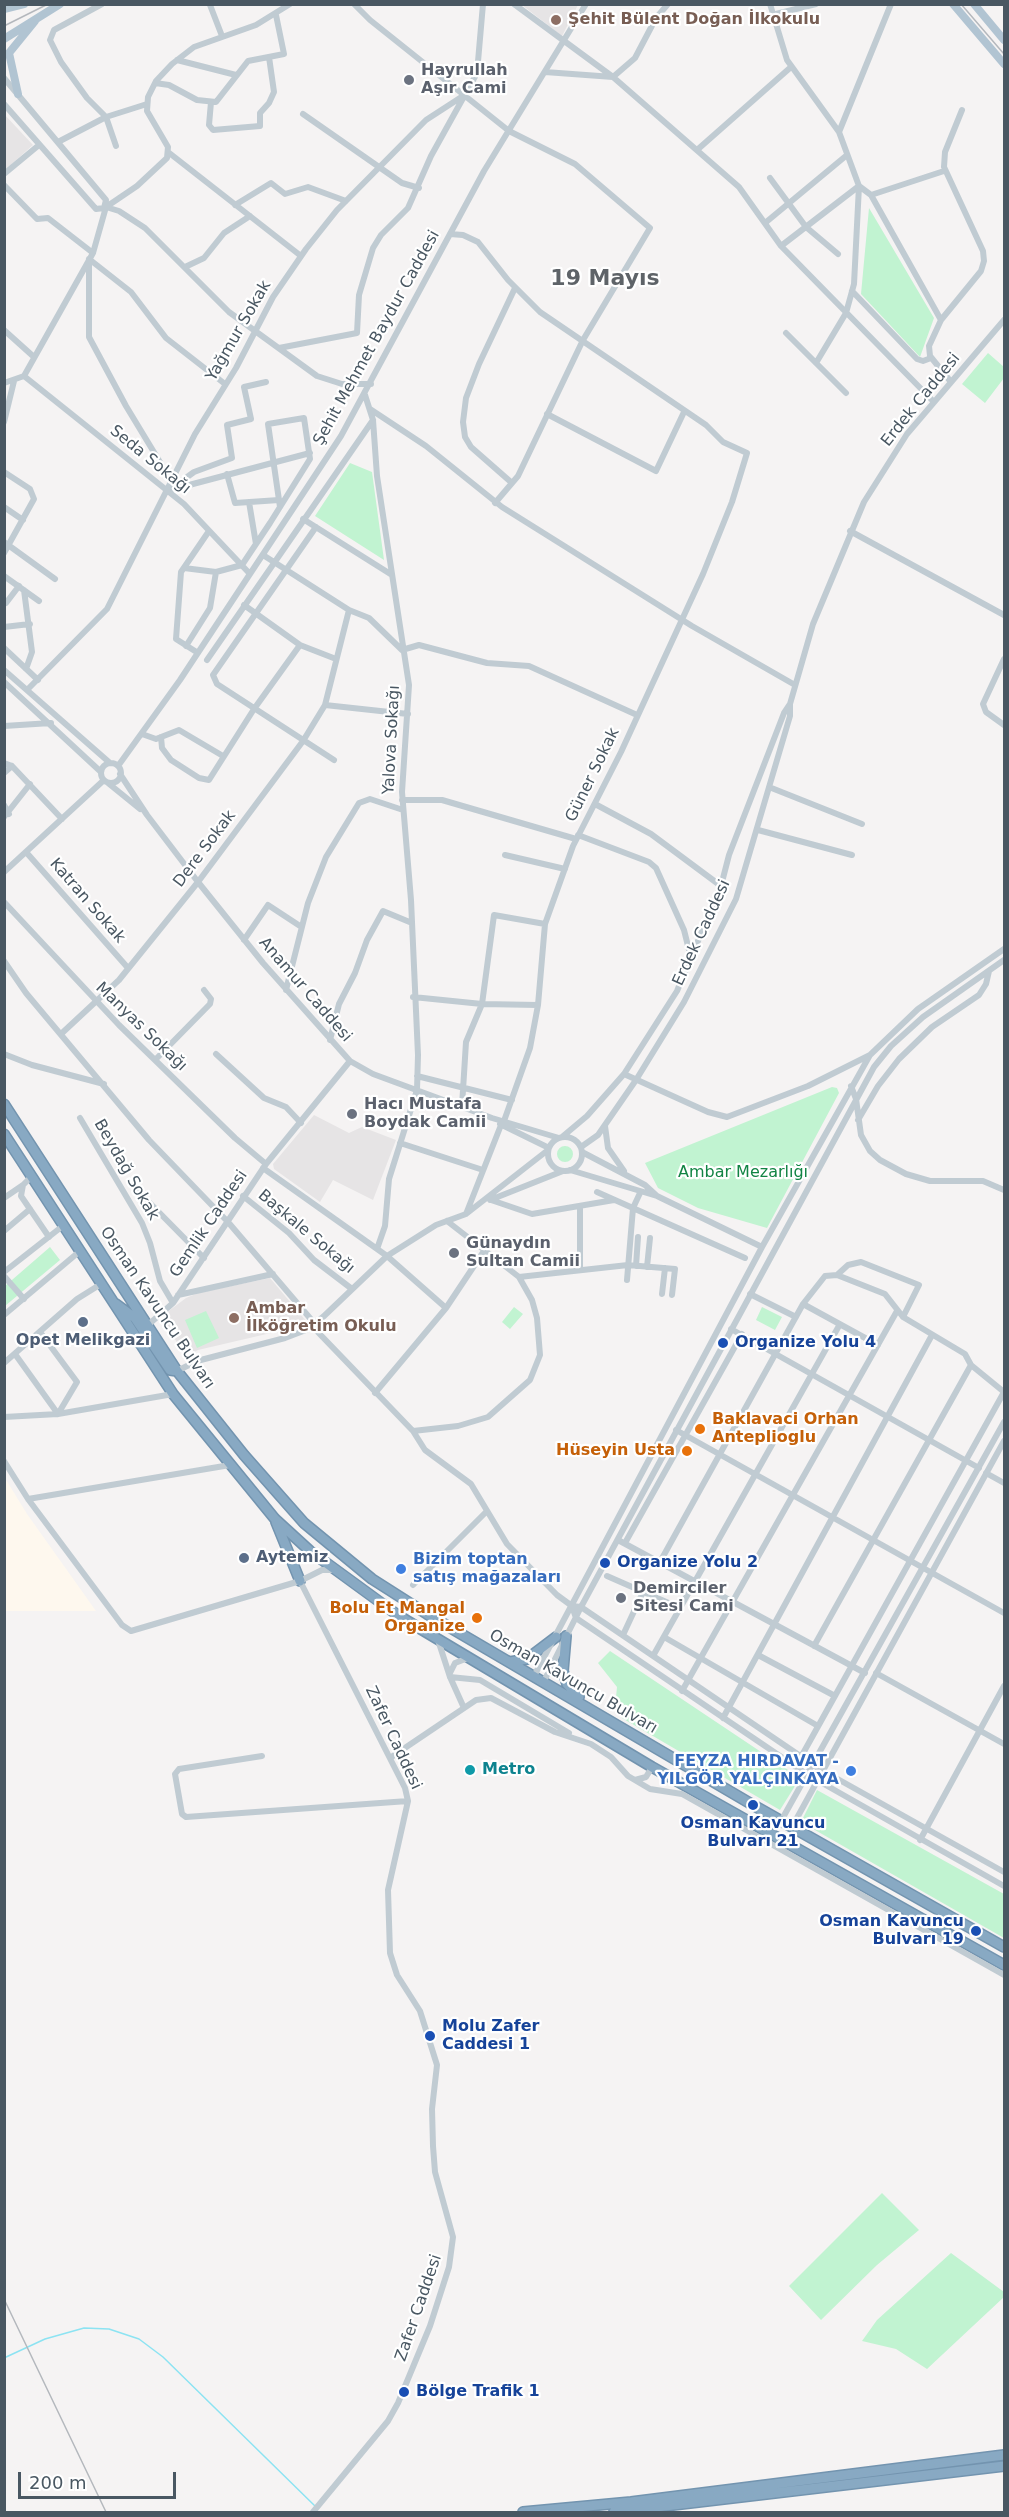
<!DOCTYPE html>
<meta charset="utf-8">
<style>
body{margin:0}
#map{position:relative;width:1009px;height:2517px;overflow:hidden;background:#f5f3f3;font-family:"DejaVu Sans",sans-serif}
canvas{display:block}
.frame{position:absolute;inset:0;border:6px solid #495762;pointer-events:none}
.scale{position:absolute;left:18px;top:2472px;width:158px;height:27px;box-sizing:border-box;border:3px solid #495762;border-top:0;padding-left:8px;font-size:18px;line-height:21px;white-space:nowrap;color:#495762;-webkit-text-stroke:4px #fff;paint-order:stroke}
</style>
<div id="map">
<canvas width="1009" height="2517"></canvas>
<div class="frame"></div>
<div class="scale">200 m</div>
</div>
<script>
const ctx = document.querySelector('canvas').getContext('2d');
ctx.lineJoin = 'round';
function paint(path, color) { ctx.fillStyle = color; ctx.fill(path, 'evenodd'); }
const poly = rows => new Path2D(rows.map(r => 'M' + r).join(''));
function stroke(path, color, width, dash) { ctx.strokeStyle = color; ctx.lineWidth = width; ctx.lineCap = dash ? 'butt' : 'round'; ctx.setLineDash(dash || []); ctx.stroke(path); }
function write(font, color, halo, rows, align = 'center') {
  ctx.font = font + ' "DejaVu Sans",sans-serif'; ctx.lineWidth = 4.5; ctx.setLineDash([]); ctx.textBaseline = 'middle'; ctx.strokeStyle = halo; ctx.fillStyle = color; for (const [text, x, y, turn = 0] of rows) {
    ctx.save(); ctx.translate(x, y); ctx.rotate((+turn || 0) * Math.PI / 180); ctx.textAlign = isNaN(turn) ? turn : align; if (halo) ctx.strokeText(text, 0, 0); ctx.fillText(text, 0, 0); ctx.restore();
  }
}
paint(poly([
 [5,1478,27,1514,96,1611,5,1611]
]), '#fef8ee');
paint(poly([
 [522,5,578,5,562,36],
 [4,114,33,145,4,171],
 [314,1115,349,1133,362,1127,396,1140,373,1200,333,1180,320,1202,274,1169,273,1164],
 [270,1278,306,1321,288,1329,198,1350,185,1357,162,1316,186,1298,198,1293]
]), '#e6e4e5');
paint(poly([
 [869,208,934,318,920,357,861,294],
 [988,353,1004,367,1004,378,985,403,962,384],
 [350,463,372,472,384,560,315,516],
 [832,1087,837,1088,839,1093,767,1228,698,1208,658,1188,645,1163],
 '557 1154a8 8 0 1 1 16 0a8 8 0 1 1-16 0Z',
 [50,1247,60,1260,5,1306,5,1286],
 [514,1307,523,1314,510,1329,502,1322],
 [762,1307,782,1317,775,1330,756,1320],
 [206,1311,219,1338,197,1348,185,1320],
 [610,1651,800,1778,780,1810,622,1718,615,1708,617,1687,598,1663],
 [817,1790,1004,1894,1004,1938,801,1822],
 [882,2193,919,2230,877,2265,821,2320,789,2286],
 [951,2253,1004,2292,1004,2297,927,2369,896,2349,862,2341,877,2320]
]), '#c1f3d1');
stroke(poly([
 [4,2358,45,2339,84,2328,109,2329,139,2339,163,2357,316,2507]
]), '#8ce3f2', 1.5);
const highway = poly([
 [4,1104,177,1371,244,1455,304,1523,372,1579,427,1614,753,1805,1004,1947],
 [4,1134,173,1394,275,1519,310,1551,399,1616,652,1767,1004,1965],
 [116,1304,135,1318,170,1370,177,1371],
 [276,1522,300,1581],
 [566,1636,563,1671,567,1684,579,1697],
 [510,1662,527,1659,556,1637],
 [523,2512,631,2502,1004,2455],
 [614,2512,1004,2466]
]);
stroke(highway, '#7394af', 12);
stroke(poly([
 [102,4,54,30,50,40,61,62,87,98,106,117,116,146],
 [354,4,370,20,509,131,575,164,650,228,583,340,518,476,495,503],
 [514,4,613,77,739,187,781,246,934,402],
 [770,4,787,60,839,132,859,186,854,284,846,313,816,363],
 [210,5,222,36],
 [772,15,816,4],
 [177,60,236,75],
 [545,72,613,77,635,58,656,18,668,4],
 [4,78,106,200,104,208,96,209,4,104],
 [155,83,169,85,197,100,216,102,248,61,284,54,276,15],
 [211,102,209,125,213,130,260,126,260,113,269,103,274,92,269,57],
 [303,114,402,183,419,188],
 [839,132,891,4],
 [58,142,106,117,147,104],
 [697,150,791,67],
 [168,152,301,256],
 [4,174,39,145],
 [770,178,806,227,838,254],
 [4,185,37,219,48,218,93,253],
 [871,195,944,171],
 [235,205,271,183,285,194,308,187,346,201],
 [106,207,119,211,145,228,229,312,317,376,342,384,371,384],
 [765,223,847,155],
 [450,234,463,235,478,242,508,280,540,312,706,425,723,442,747,453,732,502,703,574,621,752,573,846,545,924,538,1005,530,1048,504,1121],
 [781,246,859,186,871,195,941,320],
 [89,259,89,337,126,406,172,482],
 [89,259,131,292,166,338,225,384],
 [185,267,204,258,224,233,250,216],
 [852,291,917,359,923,361,931,358],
 [4,330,34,357],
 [786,333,846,393],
 [279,348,357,333,359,295,373,248,381,235,408,208,431,156,477,73,483,4],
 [24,376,184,504,250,574],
 [951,382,930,356,929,346,941,320,981,271,984,261,983,251,944,167,945,152,962,110],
 [4,383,24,376,93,253,106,207,137,186,167,158,168,147,147,111,148,97,156,81,172,64,194,47,256,25,290,4],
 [365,395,373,420,377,476,409,685,402,792,411,900,418,1055,417,1090,389,1179,385,1226,377,1249],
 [370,409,426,446,502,507,692,626,795,685],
 [547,414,656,471,684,412],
 [4,422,14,381],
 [4,472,30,489,34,499,4,553],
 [227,474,235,503,279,500],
 [512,483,471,447,465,437,463,422,466,398,479,364,515,288],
 [174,489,310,453],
 [168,491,194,472,232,458,227,425,251,419,244,387,266,382],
 [249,502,256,544],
 [4,507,23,520],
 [303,519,392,575],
 [316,527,213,675,217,684,334,760],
 [850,531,1004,615],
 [4,542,55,579],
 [263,555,349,610,369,618,402,650,419,645,487,663,529,666,637,715],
 [184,568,216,572,242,565,270,523,310,459,304,418,268,424,280,507],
 [4,576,39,601],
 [24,590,32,652,26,669],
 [6,603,19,586],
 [4,627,30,624],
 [300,645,336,659],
 [186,646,210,608,216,572],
 [4,648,38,680],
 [198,653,176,639,181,572,209,531],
 [1004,659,983,704,986,712,1004,725],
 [207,660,373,420],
 [4,670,110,763],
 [4,682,101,772],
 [27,690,107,609,195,434,236,368,273,297,306,249,337,210,426,120,463,96],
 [325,705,408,714],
 [4,726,51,723],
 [142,734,156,739,179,730,223,756],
 [161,737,162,748,171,760,199,778,209,780,254,709,300,645,244,605],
 [4,763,12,766,62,819],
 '101 773a10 10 0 1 1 20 0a10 10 0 1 1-20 0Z',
 [118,766,180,680,341,436,484,171,586,4],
 [4,773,12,766],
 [120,774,147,815,198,882,263,963,350,1061,373,1074,492,1118,559,1138],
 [108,783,140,809],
 [769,787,862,824],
 [402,800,442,800,576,839],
 [595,804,651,834,721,886],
 [4,805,9,814],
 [4,817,30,784],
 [758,830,852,855],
 [578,835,649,862,656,868,684,930,691,958],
 [26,852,128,968],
 [505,855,565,869],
 [4,872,104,780],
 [4,902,119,1025,235,1138,266,1164],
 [244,940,268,905,300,926],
 [4,961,26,993,149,1140,228,1222,315,1324],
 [286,990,308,903,326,857,359,803,370,799,403,810],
 [413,997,482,1004,538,1005],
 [61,1034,119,980,198,882,303,741,325,705,349,610],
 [330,1040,339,1004,355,973,367,940,383,911,412,923],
 [4,1054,32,1065,104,1084],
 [216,1054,264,1098,286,1107,301,1123],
 [156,1059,210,1004,211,999,204,990],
 [624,1074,708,1112,727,1117,808,1086,870,1055],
 [417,1076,512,1100],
 [851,1086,856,1099,861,1135,870,1151,880,1160,906,1174,930,1181,983,1181,1004,1190],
 [462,1106,466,1042,482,1004,494,915,545,924],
 [80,1118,142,1223,150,1243,160,1281,173,1303],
 [858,1120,878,1086,899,1059,932,1027,979,995,986,984,989,971],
 [500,1124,549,1148],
 [605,1126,608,1148,624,1171],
 '548 1154a17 17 0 1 1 34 0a17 17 0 1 1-34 0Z',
 [562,1137,587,1116,624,1074,677,991,721,886,729,855,784,713,790,704,813,624,864,502,907,434,1004,320],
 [400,1143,483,1170],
 [581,1147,598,1135,636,1080,684,1002,736,899,790,716,790,704],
 [582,1152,645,1185,657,1196],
 [263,1168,387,1256,446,1308],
 [570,1170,657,1196,762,1247],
 [32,1176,23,1185,21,1196,49,1237],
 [137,1190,204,1258],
 [597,1192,745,1258],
 [243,1196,289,1233,314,1260,352,1289],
 [4,1198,23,1185],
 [490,1200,563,1171],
 [491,1200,532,1214,614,1200],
 [466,1214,501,1125],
 [4,1231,30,1209],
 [636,1266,638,1237],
 [647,1267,650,1238],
 [580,1270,580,1206],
 [4,1272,64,1225],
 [837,1275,848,1265,861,1262,919,1285,903,1317],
 [4,1276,24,1299],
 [519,1277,628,1265,675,1269,672,1295],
 [627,1280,633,1208,640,1193],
 [662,1294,665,1268],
 [750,1294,796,1317],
 [178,1295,273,1274],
 [803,1304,878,1345],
 [4,1315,80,1251],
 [148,1325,173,1303,266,1164,350,1061],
 [312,1326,413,1431,425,1450,471,1484,507,1544,557,1595,572,1606,581,1607,818,1768,1004,1872],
 [731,1329,979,1468],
 [15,1354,58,1414,77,1382,40,1332],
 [4,1363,77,1299,101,1284],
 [177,1371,197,1361,285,1338,306,1330,323,1317,387,1256,436,1225,466,1214,548,1150],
 [375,1393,446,1308,484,1251],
 [4,1417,58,1414,173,1394],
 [676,1430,1004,1613],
 [413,1431,458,1426,488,1417,530,1380,540,1355,537,1318,532,1300,519,1277,447,1221],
 [4,1461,28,1499,122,1625,131,1631,300,1581,322,1570,334,1570],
 [986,1473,1004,1483],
 [28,1499,230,1465],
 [618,1540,865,1673],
 [625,1543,742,1334],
 [660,1562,803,1304,825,1276,837,1275,885,1294,903,1317,965,1354,971,1365,1004,1392],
 [607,1576,680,1608],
 [300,1581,405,1788,408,1801,388,1890,390,1953,397,1975,420,2011,437,2065,432,2109,433,2146,435,2172,453,2237,449,2267,430,2326,398,2403,388,2421,313,2512],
 [413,1585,486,1512],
 [572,1606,576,1618,808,1775,1004,1886],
 [623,1635,643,1592],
 [664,1637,818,1726],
 [438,1640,450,1677,464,1708],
 [814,1646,971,1365],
 [758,1655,835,1696],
 [653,1656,840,1324],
 [450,1673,455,1663,468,1658],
 [876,1673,1004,1744],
 [534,1676,762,1247,870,1055,918,1009,1004,949],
 [450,1677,480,1680,569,1733],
 [544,1681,581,1607,874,1067,891,1046,923,1017,1004,960],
 [682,1691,897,1311],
 [723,1718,932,1335],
 [262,1756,179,1769,175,1774,182,1814,186,1817,408,1801],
 [801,1757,1004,1392],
 [390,1758,476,1700,491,1698,555,1732,591,1744,611,1757,628,1776,650,1789,682,1794,1004,1975],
 [635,1780,646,1777,652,1767],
 [781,1821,1004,1422],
 [792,1827,1004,1441],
 [920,1840,1004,1686]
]), '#c0cbd2', 6);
stroke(poly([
 [953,4,1004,64],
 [974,4,1004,40],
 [4,9,24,4],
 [4,39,60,4],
 [18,94,9,53,35,21]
]), '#b1c4d2', 8);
stroke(highway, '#88a9c3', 9);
stroke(poly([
 [961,4,1004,54],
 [4,26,48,4]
]), '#b4b8bd', 1.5);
stroke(poly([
 [4,2299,106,2512]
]), '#b4b8bd', 1.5);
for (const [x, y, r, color] of [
 [556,20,6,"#8d6e63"],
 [409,80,6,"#6b7280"],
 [352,1114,6,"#6b7280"],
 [454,1253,6,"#6b7280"],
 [234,1318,6,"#8d6e63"],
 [83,1322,6,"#5c6f8a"],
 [723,1343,6,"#1a4fb4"],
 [700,1429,6,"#e8710a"],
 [687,1451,6,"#e8710a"],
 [244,1558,6,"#5c6f8a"],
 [605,1563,6,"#1a4fb4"],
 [401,1569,6,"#3f7fe0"],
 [621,1598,6,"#6b7280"],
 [477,1618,6,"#e8710a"],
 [470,1770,6,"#0f9aa8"],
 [851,1771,6,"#3f7fe0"],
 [753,1805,6,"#1a4fb4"],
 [976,1931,6,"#1a4fb4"],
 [430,2036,6,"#1a4fb4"],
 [404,2392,6,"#1a4fb4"]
]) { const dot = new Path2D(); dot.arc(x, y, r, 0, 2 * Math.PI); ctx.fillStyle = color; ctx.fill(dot); stroke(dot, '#fff', 2); }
write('bold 16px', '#785e54', '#fff', [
 ["Şehit Bülent Doğan İlkokulu",568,20],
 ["Ambar",246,1309],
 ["İlköğretim Okulu",246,1327]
], 'left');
write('bold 16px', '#5b616d', '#fff', [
 ["Hayrullah",421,71],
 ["Aşır Cami",421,89],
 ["Hacı Mustafa",364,1105],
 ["Boydak Camii",364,1123],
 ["Günaydın",466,1244],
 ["Sultan Camii",466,1262],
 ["Demirciler",633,1589],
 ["Sitesi Cami",633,1607]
], 'left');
write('16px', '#495762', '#fff', [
 ["Yağmur Sokak",239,331,-60],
 ["Şehit Mehmet Baydur Caddesi",377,338,-61],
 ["Erdek Caddesi",921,400,-51],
 ["Seda Sokağı",150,460,39],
 ["Yalova Sokağı",392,740,-87],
 ["Güner Sokak",593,775,-64],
 ["Dere Sokak",205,849,-53],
 ["Katran Sokak",87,901,49],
 ["Erdek Caddesi",702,933,-65],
 ["Anamur Caddesi",305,990,49],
 ["Manyas Sokağı",141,1027,44],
 ["Beydağ Sokak",126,1170,60],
 ["Gemlik Caddesi",209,1224,-56],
 ["Başkale Sokağı",306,1232,40],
 ["Osman Kavuncu Bulvarı",157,1308,56],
 ["Osman Kavuncu Bulvarı",573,1682,30],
 ["Zafer Caddesi",393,1738,65],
 ["Zafer Caddesi",419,2308,-71]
]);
write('16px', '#128444', '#fff', [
 ["Ambar Mezarlığı",743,1173]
]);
write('bold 16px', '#4e5e75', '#fff', [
 ["Opet Melikgazi",83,1341],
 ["Aytemiz",256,1558,"left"]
]);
write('bold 16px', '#164399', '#fff', [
 ["Organize Yolu 4",735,1343],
 ["Organize Yolu 2",617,1563],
 ["Osman Kavuncu",753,1824,"center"],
 ["Bulvarı 21",753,1842,"center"],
 ["Osman Kavuncu",964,1922,"right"],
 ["Bulvarı 19",964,1940,"right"],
 ["Molu Zafer",442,2027],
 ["Caddesi 1",442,2045],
 ["Bölge Trafik 1",416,2392]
], 'left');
write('bold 16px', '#c56008', '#fff', [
 ["Baklavaci Orhan",712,1420,"left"],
 ["Anteplioglu",712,1438,"left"],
 ["Hüseyin Usta",675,1451],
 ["Bolu Et Mangal",465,1609],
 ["Organize",465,1627]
], 'right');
write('bold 16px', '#366cbe', '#fff', [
 ["Bizim toptan",413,1560],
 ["satış mağazaları",413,1578],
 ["FEYZA HIRDAVAT -",839,1762,"right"],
 ["YILGÖR YALÇINKAYA",839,1780,"right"]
], 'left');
write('bold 16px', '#0d838f', '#fff', [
 ["Metro",482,1770]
], 'left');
write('bold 22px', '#5e6368', '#fff', [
 ["19 Mayıs",605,279]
]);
</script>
